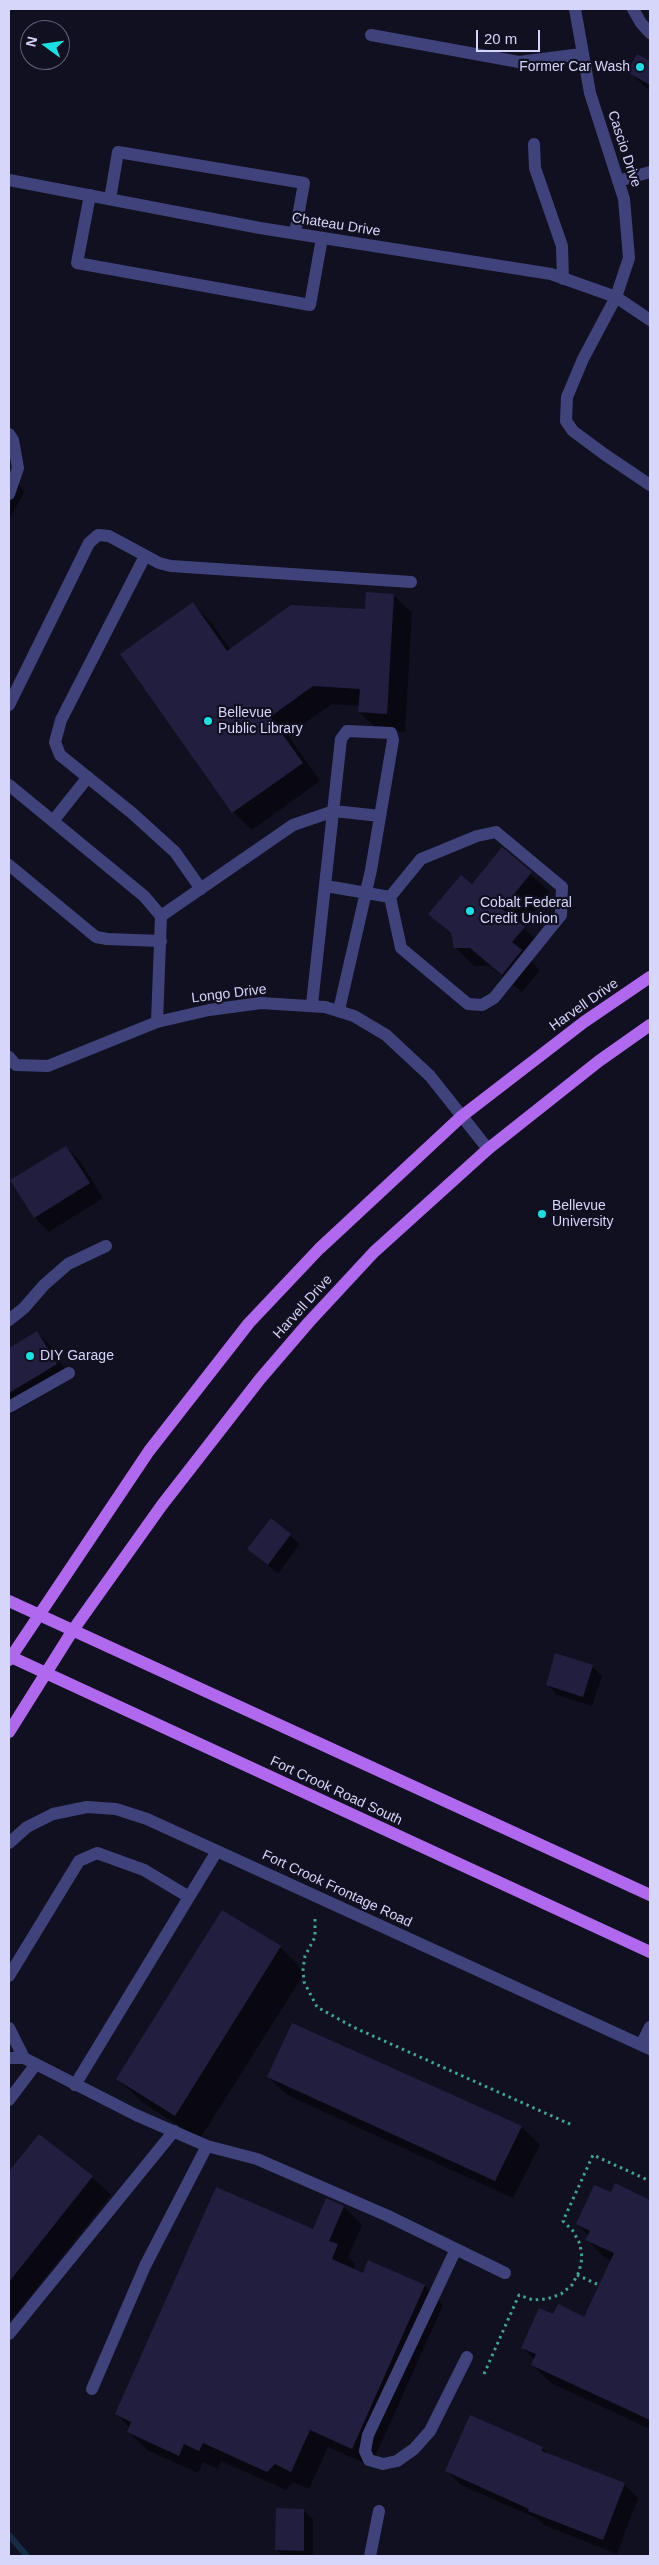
<!DOCTYPE html>
<style>
body{margin:0}
#map{position:relative;width:659px;height:2565px;overflow:hidden;background:#111021;font-family:Arial,sans-serif}
canvas{display:block}
.frame{position:absolute;inset:0;border:10px solid #d6d5fa;pointer-events:none}
.north{position:absolute;left:20px;top:20px;width:50px;height:50px;box-sizing:border-box;background:#111021;border:1px solid #605f78;border-radius:50%;rotate:284deg;font-size:14px;font-weight:700;line-height:20px;text-align:center;color:#d6d5fa}
.north::after{content:'';display:block;margin:auto;width:18px;height:22px;background:#19e0e2;clip-path:polygon(50% 0,100% 100%,50% 72%,0 100%)}
.scale{position:absolute;left:476px;top:30px;width:64px;height:22px;box-sizing:border-box;border:2px solid #d6d5fa;border-top:0;padding-left:6px;font-size:15px;line-height:18px;white-space:nowrap;color:#d6d5fa;-webkit-text-stroke:4px #111021;paint-order:stroke}
</style>
<div id="map">
<canvas width="659" height="2565"></canvas>
<div class="frame"></div>
<div class="north">N</div>
<div class="scale">20 m</div>
</div>
<script>
const ctx = document.querySelector('canvas').getContext('2d');
ctx.lineJoin = 'round';
function paint(path, color) { ctx.fillStyle = color; ctx.fill(path, 'evenodd'); }
const poly = rows => new Path2D(rows.map(r => 'M' + r).join(''));
function stroke(path, color, width, dash) { ctx.strokeStyle = color; ctx.lineWidth = width; ctx.lineCap = dash ? 'butt' : 'round'; ctx.setLineDash(dash || []); ctx.stroke(path); }
function write(font, color, halo, rows, align = 'center') {
  ctx.font = font + ' Arial,sans-serif'; ctx.lineWidth = 4.5; ctx.setLineDash([]); ctx.textBaseline = 'middle'; ctx.strokeStyle = halo; ctx.fillStyle = color; for (const [text, x, y, turn = 0] of rows) {
    ctx.save(); ctx.translate(x, y); ctx.rotate((+turn || 0) * Math.PI / 180); ctx.textAlign = isNaN(turn) ? turn : align; if (halo) ctx.strokeText(text, 0, 0); ctx.fillText(text, 0, 0); ctx.restore();
  }
}
paint(poly([
 [638,56,650,63,650,91,629,72],
 [9,475,25,491,9,520],
 [393,595,412,613,405,732,378,730,359,712,360,706,332,704,288,735,320,781,252,830,233,812,122,654,193,604,211,622,231,650,366,611],
 [502,849,550,892,522,926,543,946,531,961,540,970,522,992,490,966,474,966,455,947,453,936,430,914,472,885],
 [66,1147,80,1161,103,1198,49,1232,35,1218,12,1181],
 [37,1332,51,1346,70,1378,10,1415,9,1349],
 [271,1520,300,1544,278,1574,249,1549],
 [556,1654,592,1666,602,1676,592,1706,557,1695,548,1685],
 [280,1947,305,1972,200,2139,143,2103,118,2079],
 [292,2024,522,2127,540,2145,513,2198,287,2095,268,2077],
 [39,2136,92,2177,111,2195,9,2323,9,2173],
 [615,2185,650,2201,650,2429,551,2383,532,2365,535,2360,522,2347,554,2316,585,2318,611,2261,605,2258,587,2240,589,2236,577,2224,611,2194],
 [327,2200,344,2207,362,2225,348,2257,355,2264,353,2270,363,2274,369,2262,425,2286,443,2305,371,2466,328,2447,309,2489,293,2482,286,2490,221,2461,218,2469,203,2462,198,2473,147,2450,128,2432,130,2428,116,2414,313,2231],
 [471,2417,543,2448,549,2455,624,2484,638,2498,617,2554,544,2525,538,2519,461,2485,447,2471],
 [304,2510,313,2519,313,2556,283,2556,277,2550]
]), '#0007');
stroke(poly([
 [9,2535,27,2556]
]), '#152c46', 6);
paint(poly([
 [637,54,650,61,650,85,627,72],
 [366,592,394,594,387,714,358,712,360,689,313,686,270,717,303,763,232,813,120,654,193,602,227,651,291,605,365,609],
 [502,847,532,872,502,909,525,927,512,942,522,950,502,975,470,948,454,948,451,933,428,914,461,875,472,884],
 [66,1146,90,1183,34,1218,10,1180],
 [37,1331,57,1364,9,1393,9,1348],
 [271,1518,291,1534,268,1565,247,1549],
 [555,1653,593,1665,583,1697,546,1685],
 [222,1910,281,1946,175,2116,116,2079],
 [292,2023,522,2126,495,2181,267,2077],
 [39,2134,93,2176,9,2282,9,2171],
 [615,2183,650,2200,650,2420,531,2365,536,2354,521,2348,539,2308,553,2314,558,2304,584,2317,614,2253,585,2240,590,2231,576,2224,594,2185,611,2192],
 [216,2187,313,2229,326,2198,344,2206,329,2241,338,2244,332,2259,363,2273,368,2260,425,2285,352,2449,310,2430,291,2472,275,2464,267,2472,203,2443,199,2451,184,2444,179,2456,127,2432,131,2422,115,2414],
 [470,2415,543,2447,542,2451,625,2483,603,2540,528,2511,529,2509,445,2471],
 [276,2508,304,2509,304,2551,275,2550]
]), '#221e40');
stroke(poly([
 [315,1919,315,1937,305,1956,303,1969,304,1982,317,2007,353,2027,572,2125],
 [577,2275,599,2285],
 [484,2374,519,2295,533,2300,547,2299,561,2294,572,2285,579,2272,582,2258,580,2244,573,2231,563,2221,593,2155,650,2181]
]), '#3ca797', 3, [2.5, 4]);
stroke(poly([
 [575,9,590,93,624,199,629,258,616,297,583,359,567,397,566,421,573,431,604,454,650,485],
 [633,9,641,23,650,33],
 [371,35,519,62,581,54],
 [534,144,535,168,562,246,563,279],
 [9,180,260,228,551,274,616,297,650,320],
 [618,181,650,172],
 [90,195,77,263,310,305,322,238],
 [110,199,118,152,304,183,295,233],
 [9,434,13,440,18,468,9,494],
 [145,556,61,720,55,742,60,755,132,813,175,852,201,889],
 [9,705,89,543,98,535,109,536,159,563,171,566,411,582],
 [9,785,144,896,161,916],
 [53,821,88,777],
 [9,865,96,937,107,939,161,941],
 [326,886,390,897,401,948,468,1004,482,1005,494,998,561,915,562,887,496,832,477,836,421,859,390,897],
 [312,1004,341,739,347,731,391,733,393,740,371,870,339,1010],
 [157,1022,161,916,293,825,334,811,380,816],
 [9,1057,16,1065,48,1066,157,1022,209,1010,261,1003,325,1007,354,1016,386,1035,430,1076,488,1149],
 [9,1320,24,1308,44,1285,68,1264,106,1246],
 [9,1407,69,1373],
 [9,1843,27,1827,53,1814,87,1807,116,1809,147,1819,650,2049],
 [9,1976,79,1861,97,1853,144,1870,189,1897],
 [9,2028,24,2058],
 [641,2045,650,2027],
 [9,2058,24,2058,136,2115,207,2146,257,2159,388,2216,505,2273],
 [75,2085,217,1851],
 [9,2100,36,2064],
 [456,2249,368,2435,365,2451,369,2460,383,2464,397,2461,414,2449,430,2431,467,2357],
 [9,2334,174,2131],
 [92,2389,145,2266,207,2146],
 [370,2556,379,2511]
]), '#40437b', 12);
stroke(poly([
 [9,1601,650,1895],
 [9,1656,650,1952],
 [9,1660,149,1451,249,1323,319,1249,462,1116,584,1022,650,977],
 [9,1732,73,1630,162,1505,260,1379,309,1322,374,1252,488,1149,599,1061,650,1025]
]), '#b068ee', 12);
for (const [x, y, r, color] of [
 [640,67,5,"#19e0e2"],
 [208,721,5,"#19e0e2"],
 [470,911,5,"#19e0e2"],
 [542,1214,5,"#19e0e2"],
 [30,1356,5,"#19e0e2"]
]) { const dot = new Path2D(); dot.arc(x, y, r, 0, 2 * Math.PI); ctx.fillStyle = color; ctx.fill(dot); stroke(dot, '#111021', 2); }
write('14px', '#d6d5fa', '#111021', [
 ["Former Car Wash",630,67,"right"],
 ["Bellevue",218,713],
 ["Public Library",218,729],
 ["Cobalt Federal",480,903],
 ["Credit Union",480,919],
 ["Bellevue",552,1206],
 ["University",552,1222],
 ["DIY Garage",40,1356]
], 'left');
write('14px', '#d6d5fa', '#111021', [
 ["Cascio Drive",624,149,72],
 ["Chateau Drive",336,225,9],
 ["Longo Drive",229,994,-7],
 ["Harvell Drive",584,1005,-35],
 ["Harvell Drive",303,1307,-48],
 ["Fort Crook Road South",336,1791,25],
 ["Fort Crook Frontage Road",337,1889,25]
]);
</script>
